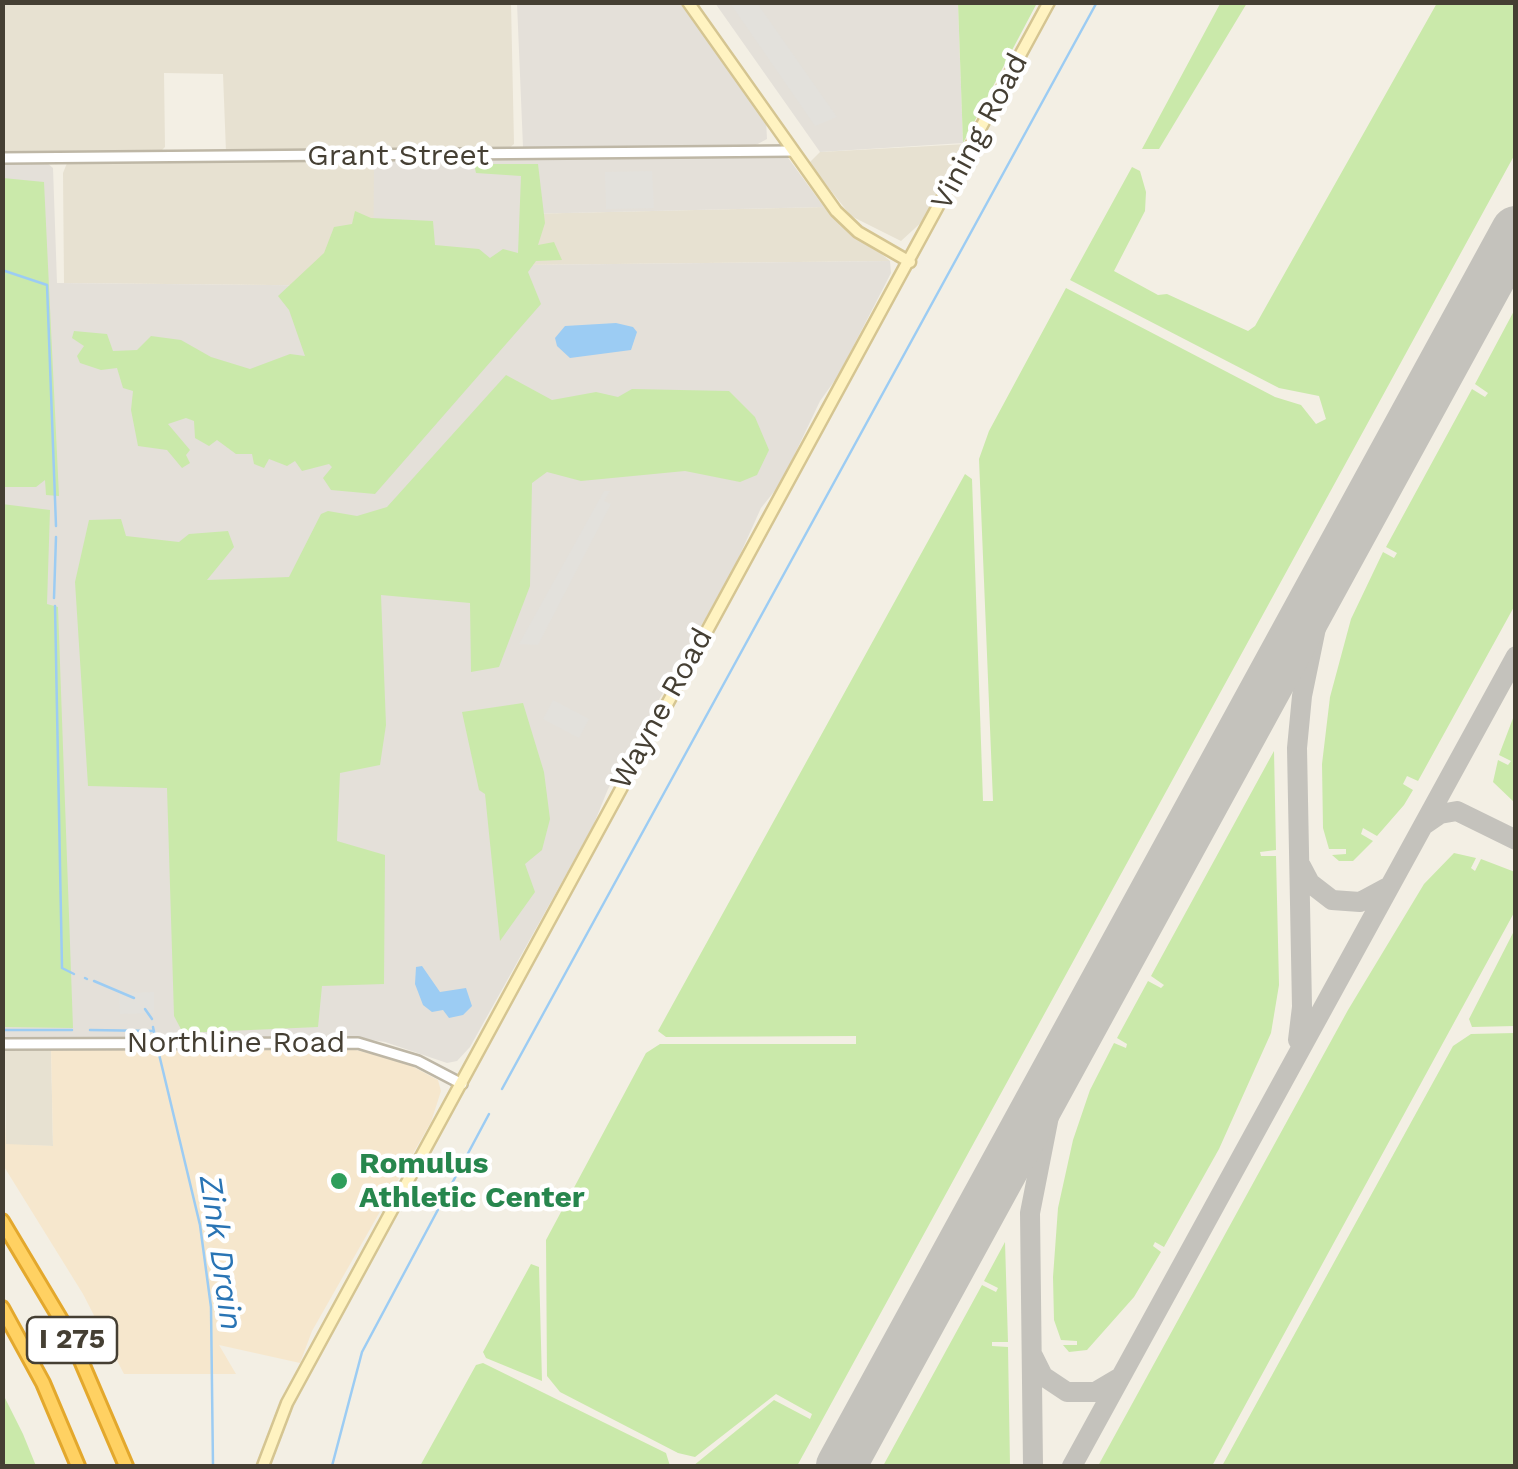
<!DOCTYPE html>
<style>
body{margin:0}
#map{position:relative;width:1518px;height:1469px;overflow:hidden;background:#f3efe4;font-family:"Work Sans",sans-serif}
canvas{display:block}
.frame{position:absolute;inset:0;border:5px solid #453f33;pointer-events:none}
</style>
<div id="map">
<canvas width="1518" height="1469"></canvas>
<div class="frame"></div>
</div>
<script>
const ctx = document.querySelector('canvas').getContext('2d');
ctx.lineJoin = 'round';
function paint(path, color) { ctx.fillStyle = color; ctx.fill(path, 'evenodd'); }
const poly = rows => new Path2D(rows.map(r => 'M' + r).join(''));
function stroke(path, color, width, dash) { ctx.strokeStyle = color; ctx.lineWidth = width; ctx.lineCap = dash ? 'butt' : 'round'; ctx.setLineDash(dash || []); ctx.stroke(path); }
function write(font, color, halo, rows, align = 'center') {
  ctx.font = font + ' "Work Sans",sans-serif'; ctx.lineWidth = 9; ctx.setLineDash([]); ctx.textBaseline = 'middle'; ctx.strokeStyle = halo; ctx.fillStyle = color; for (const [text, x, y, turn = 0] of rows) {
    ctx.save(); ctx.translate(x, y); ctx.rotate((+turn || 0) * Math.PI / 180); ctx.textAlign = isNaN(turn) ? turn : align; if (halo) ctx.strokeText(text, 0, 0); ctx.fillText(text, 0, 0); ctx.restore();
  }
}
paint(poly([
 [2,3,511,3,514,144,508,149,226,152,223,74,164,73,165,147,161,151,3,153],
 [967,144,925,219,901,241,851,216,809,163,820,152],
 [374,159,374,286,64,283,63,173,67,163],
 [824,207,890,261,523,265,523,214],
 [51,1046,53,1146,6,1145,5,1047]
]), '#e7e1d1');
paint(poly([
 [51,1046,356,1050,404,1062,438,1080,441,1091,431,1122,312,1331,300,1363,219,1345,236,1374,124,1374,83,1294,3,1165,2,1047,6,1144,53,1146]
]), '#f6e7cd');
paint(poly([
 [517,3,680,3,766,120,767,139,754,146,713,147,523,147],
 [715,3,958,3,963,143,820,152],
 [786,155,824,207,524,214,523,265,890,261,891,273,838,376,820,401,781,483,761,508,733,570,608,789,593,826,470,1047,457,1061,447,1063,385,1042,344,1036,3,1039,2,160,46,162,53,168,57,283,373,286,374,159]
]), '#e4e0d9');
paint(poly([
 [1221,2,1247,3,1159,149,1142,149],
 [958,3,1037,3,963,143],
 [1437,3,1515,3,1515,154,797,1466,693,1466,774,1400,810,1419,812,1414,776,1394,695,1457,678,1453,560,1392,547,1376,546,1240,646,1053,660,1044,856,1044,856,1036,666,1037,658,1031,965,474,972,479,983,801,993,801,979,459,989,431,1066,288,1275,397,1301,405,1316,424,1326,419,1319,396,1279,388,1070,280,1132,167,1140,171,1146,192,1145,211,1114,271,1158,295,1167,294,1248,331,1255,326],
 [474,164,538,164,545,223,538,245,554,242,562,260,536,261,528,272,541,304,375,494,331,490,323,478,332,467,329,464,302,471,295,461,287,466,269,459,264,468,254,464,252,454,236,454,217,440,209,446,195,438,194,421,186,418,168,424,190,450,186,455,190,463,182,468,167,450,138,446,131,410,133,391,123,388,117,368,101,370,80,363,77,356,84,346,72,338,74,331,107,334,113,351,137,350,151,336,181,340,211,357,250,369,290,354,305,356,289,310,278,296,324,253,334,227,352,224,355,211,371,218,433,221,435,245,479,249,490,258,503,249,518,253,521,176,476,173],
 [3,178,44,182,59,496,46,495,45,480,36,487,3,487],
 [1515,309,1515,605,1418,781,1407,776,1403,784,1413,790,1404,805,1377,836,1363,828,1361,834,1373,841,1353,861,1339,861,1332,855,1346,854,1346,849,1329,849,1323,828,1322,764,1330,697,1351,619,1383,552,1394,558,1397,553,1386,547,1472,389,1485,397,1488,393,1475,384],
 [506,375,552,400,596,392,618,397,632,389,729,391,755,417,769,450,757,475,740,482,685,471,581,481,547,472,532,483,530,586,499,667,471,672,470,603,381,595,386,725,380,765,340,773,337,841,385,855,384,984,322,986,318,1027,183,1033,174,1016,167,788,88,786,75,582,89,520,121,519,126,536,179,542,189,534,228,531,234,547,207,580,289,577,321,514,328,511,357,516,387,507],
 [2,504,50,510,47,604,58,607,73,1028,3,1027],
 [523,703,544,772,550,819,542,850,525,864,535,892,500,941,485,794,479,790,462,712],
 [1515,713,1515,803,1493,782,1498,760,1508,765,1511,761,1499,755],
 [1274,751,1276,850,1260,852,1261,856,1276,856,1279,985,1271,1033,1219,1149,1164,1247,1155,1242,1153,1246,1161,1252,1134,1297,1087,1350,1069,1352,1063,1345,1077,1345,1077,1341,1061,1340,1054,1320,1053,1277,1058,1208,1073,1140,1090,1090,1114,1043,1126,1048,1127,1044,1117,1038,1148,981,1161,988,1164,985,1151,976],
 [1454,853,1476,858,1471,868,1475,871,1481,859,1515,872,1515,911,1212,1466,1098,1466,1348,1010,1424,884],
 [1515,929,1515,1026,1472,1027,1469,1019],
 [1515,1033,1515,1466,1222,1466,1453,1046,1471,1034],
 [1005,1242,1008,1342,992,1342,992,1346,1008,1347,1010,1466,883,1466,982,1285,996,1292,998,1288,984,1281],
 [531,1264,539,1267,542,1381,486,1358,483,1352],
 [483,1363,666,1453,670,1466,420,1466,476,1365],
 [3,1394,23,1434,36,1466,3,1466]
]), '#cae9aa');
paint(poly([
 [730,3,757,3,837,117,815,126],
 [652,171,654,208,606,209,605,172],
 [604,491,610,491,604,501,611,504,538,645,519,644],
 [553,700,589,719,579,738,543,719],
 [154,992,154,1013,120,1014,119,993]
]), '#e3e1dc');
paint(poly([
 [616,323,633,327,637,332,631,350,570,358,557,346,555,338,565,326],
 [422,966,440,992,466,988,472,1006,463,1015,449,1018,443,1010,432,1012,423,1005,415,984,416,967]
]), '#9cccf3');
stroke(poly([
 [2,270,47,285,56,526],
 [54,598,56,537],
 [55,606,62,968,74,974],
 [85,978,87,979],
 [94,981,134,998],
 [145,1009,152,1019],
 [153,1027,156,1042],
 [2,1030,72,1030],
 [90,1030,154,1031],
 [158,1050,200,1225,211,1307,213,1466],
 [502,1089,1097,2],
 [332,1466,362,1352,489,1114]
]), '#9cccf3', 2.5);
stroke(poly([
 [1424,825,1440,814,1457,811,1516,840],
 [1301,866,1310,883,1332,900,1360,902,1386,888],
 [1298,1040,1302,1007,1297,748,1302,696,1316,628,1358,520],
 [1033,1356,1043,1376,1067,1392,1095,1392,1117,1379],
 [1033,1466,1030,1213,1051,1106,1079,1029],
 [1072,1466,1516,656]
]), '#c4c2bc', 20);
stroke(poly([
 [841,1466,1516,231]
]), '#c4c2bc', 50);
const tertiary = poly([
 [2,158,793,151],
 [2,1044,358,1043,418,1061,462,1084]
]);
const secondary = poly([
 [688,2,836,211,858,232,910,262],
 [263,1466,287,1403,1049,2]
]);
const motorway = poly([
 [2,1221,70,1335,126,1466],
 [2,1308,43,1383,78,1466]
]);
stroke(tertiary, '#beb7a6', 14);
stroke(secondary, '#d5c591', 15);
stroke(motorway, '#e3a82d', 18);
stroke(tertiary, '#fff', 9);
stroke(secondary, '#fff3c1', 10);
stroke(motorway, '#ffd162', 12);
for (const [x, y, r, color] of [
 [339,1181,10,"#2e9e5b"]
]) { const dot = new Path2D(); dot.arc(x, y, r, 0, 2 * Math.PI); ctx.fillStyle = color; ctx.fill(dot); stroke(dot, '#fff', 4); }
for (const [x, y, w] of [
 [72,1340,90]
]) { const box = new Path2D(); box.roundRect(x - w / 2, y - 23, w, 46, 8); ctx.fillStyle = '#fff'; ctx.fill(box); stroke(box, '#453f33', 2.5); }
write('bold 28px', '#453f33', null, [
 ["I 275",72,1340]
]);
write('30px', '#453f33', '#fff', [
 ["Vining Road",980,132,-62],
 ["Grant Street",398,156],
 ["Wayne Road",662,709,-61],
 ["Northline Road",236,1043]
]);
write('bold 30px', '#27864d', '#fff', [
 ["Romulus",359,1164],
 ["Athletic Center",359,1198]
], 'left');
write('italic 32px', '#2974b4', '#fff', [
 ["Zink Drain",220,1253,82]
]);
</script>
